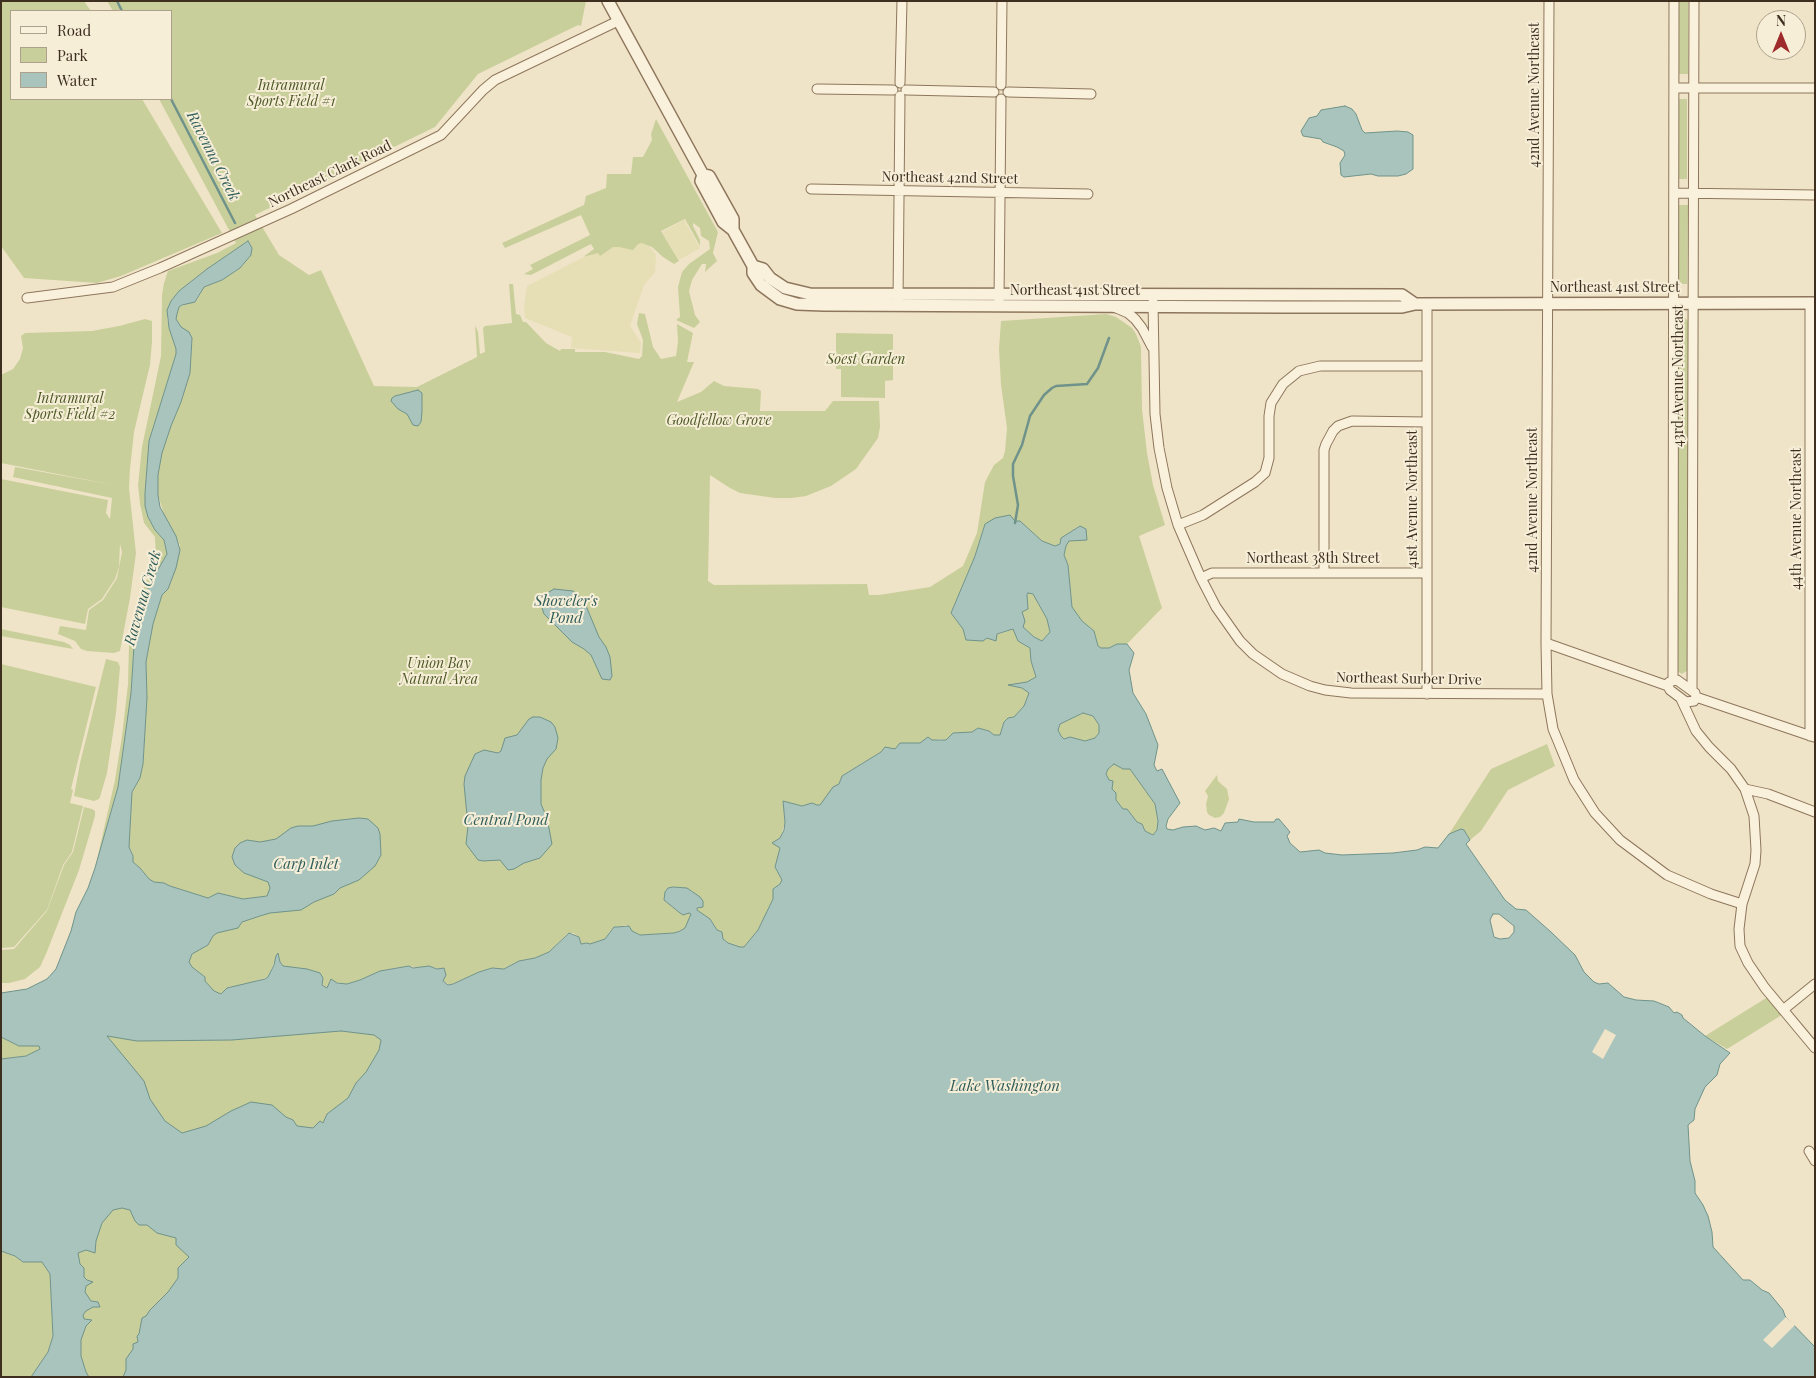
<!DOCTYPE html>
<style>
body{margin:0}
#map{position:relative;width:1816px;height:1378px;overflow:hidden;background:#f0e4c8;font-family:"Playfair Display",serif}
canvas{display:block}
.frame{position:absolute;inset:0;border:2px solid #3d2e20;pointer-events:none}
.legend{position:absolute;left:10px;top:10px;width:162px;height:90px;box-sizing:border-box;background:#f7eed8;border:1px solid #ada18e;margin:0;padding:6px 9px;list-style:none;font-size:15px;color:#3d2e20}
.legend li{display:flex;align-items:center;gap:10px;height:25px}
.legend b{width:25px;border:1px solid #ada18e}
.north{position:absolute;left:1756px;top:10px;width:50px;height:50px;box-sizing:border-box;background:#f7eed8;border:1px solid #ada18e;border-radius:50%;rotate:0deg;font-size:14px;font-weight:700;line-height:20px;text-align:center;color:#3d2e20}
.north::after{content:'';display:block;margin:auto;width:18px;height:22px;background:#9e2a2b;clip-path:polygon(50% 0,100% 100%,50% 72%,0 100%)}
</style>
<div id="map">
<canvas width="1816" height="1378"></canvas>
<div class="frame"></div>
<ul class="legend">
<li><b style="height:6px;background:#faf1dc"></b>Road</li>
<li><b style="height:14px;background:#c9cf9b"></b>Park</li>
<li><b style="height:14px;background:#a9c4bc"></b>Water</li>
</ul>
<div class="north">N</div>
</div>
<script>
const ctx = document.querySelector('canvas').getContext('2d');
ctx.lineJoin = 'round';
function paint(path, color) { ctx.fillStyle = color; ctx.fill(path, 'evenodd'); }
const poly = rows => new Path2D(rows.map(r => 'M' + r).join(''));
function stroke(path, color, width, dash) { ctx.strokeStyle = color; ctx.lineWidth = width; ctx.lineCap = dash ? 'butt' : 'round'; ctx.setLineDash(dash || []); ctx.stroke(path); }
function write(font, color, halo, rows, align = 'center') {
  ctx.font = font + ' "Playfair Display",serif'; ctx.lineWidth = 4; ctx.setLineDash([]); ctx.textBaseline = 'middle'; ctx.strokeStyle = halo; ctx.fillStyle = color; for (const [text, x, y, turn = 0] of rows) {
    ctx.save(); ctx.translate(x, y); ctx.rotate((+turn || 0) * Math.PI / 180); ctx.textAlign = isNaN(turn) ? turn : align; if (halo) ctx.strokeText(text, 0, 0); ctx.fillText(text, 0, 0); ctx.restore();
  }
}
paint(poly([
 [684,220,700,248,679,260,662,232],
 [642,236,656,255,655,272,644,285,630,326,641,343,640,353,571,348,572,337,525,318,524,306,527,286,582,258]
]), '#e6deb5');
paint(poly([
 [1,1,84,1,91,11,11,11,11,99,142,99,222,233,121,276,97,283,24,278,1,246],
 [107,1,586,1,581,26,578,25,478,74,435,127,255,215,279,255,309,275,321,270,374,386,417,387,477,357,475,325,478,332,480,354,485,352,483,328,485,326,512,323,509,284,513,284,516,314,520,315,523,322,526,322,546,343,560,351,561,349,575,349,575,352,605,352,639,359,642,356,643,340,637,324,639,313,645,314,653,347,661,359,676,356,678,342,677,324,693,333,687,362,694,362,677,402,701,392,714,381,724,386,758,389,761,391,760,411,825,411,833,401,879,401,880,427,878,438,856,469,831,486,806,496,792,498,775,498,740,493,730,488,710,475,708,581,714,585,867,584,869,595,879,595,930,587,963,566,977,533,985,482,994,465,1003,458,1005,451,1007,428,1001,385,999,349,1001,321,1106,314,1116,317,1132,328,1136,334,1141,347,1142,409,1147,453,1153,485,1165,525,1139,536,1162,608,1127,644,1117,644,1109,648,1101,648,1098,646,1094,631,1082,621,1072,608,1068,565,1064,555,1066,546,1069,541,1075,540,1079,526,1061,538,1060,544,1055,546,1042,541,1020,521,985,524,975,556,951,613,963,629,966,640,987,638,1014,629,1018,641,1030,648,1031,661,1036,677,1027,682,1010,685,1022,688,1029,693,1024,706,1014,717,1008,718,1004,722,1000,735,994,735,989,731,978,728,972,732,953,733,946,740,940,739,920,743,900,743,895,749,881,752,842,776,839,784,820,805,817,805,812,803,802,806,783,801,785,822,778,846,780,848,780,852,775,867,782,880,780,884,773,889,773,899,758,930,744,947,740,947,728,943,723,939,722,932,717,930,710,919,697,910,698,907,701,908,697,896,692,891,680,887,673,887,668,888,664,900,680,913,683,915,689,913,692,914,685,928,674,933,640,935,632,931,626,925,617,927,611,930,605,939,590,944,586,943,581,944,579,937,573,933,567,934,549,952,535,958,519,961,503,969,492,968,479,972,450,985,443,981,444,977,439,969,429,966,422,968,408,966,380,971,360,980,347,984,329,981,329,986,327,988,322,984,323,979,283,966,280,962,278,953,268,977,244,985,229,987,222,993,218,994,214,991,205,981,205,977,192,967,189,962,189,959,194,952,208,945,213,936,217,933,242,922,270,913,267,896,243,899,218,894,208,898,170,886,164,883,154,882,149,879,140,868,133,862,132,852,129,847,132,792,140,778,143,764,147,698,146,662,153,624,162,595,168,589,180,545,165,517,158,495,158,475,162,453,171,426,181,402,190,373,192,338,181,327,176,319,177,314,179,307,197,300,204,287,222,280,240,268,251,255,252,248,248,241,207,269,179,291,171,301,167,318,169,328,176,349,176,354,149,441,145,493,145,506,148,517,155,530,164,540,167,554,148,587,147,607,140,616,134,646,131,693,118,787,95,868,115,780,122,736,128,684,129,644,145,583,156,562,155,537,144,523,140,504,138,485,142,447,161,356,162,295,164,283,168,271,217,253,236,243,159,99,171,99,171,11,113,11],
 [1679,1,1688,1,1688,74,1678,74],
 [1679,99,1687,99,1687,179,1678,179],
 [656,119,718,232,713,253,717,261,705,272,706,264,702,264,692,280,689,291,695,315,700,322,694,328,676,320,680,317,678,287,682,272,689,264,710,249,709,241,701,236,700,228,693,223,693,226,700,240,700,246,685,219,661,231,679,261,674,264,663,257,652,247,642,243,638,244,633,250,619,247,613,247,600,256,598,253,583,257,594,249,591,244,531,275,524,274,533,269,530,265,590,235,581,215,505,248,502,243,584,205,586,196,606,188,607,174,631,174,633,157,643,157,652,140,651,134],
 [1679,205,1688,205,1687,284,1678,284],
 [1680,318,1685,318,1689,322,1688,670,1682,674,1677,671,1677,323],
 [145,319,152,321,152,342,150,365,134,432,130,469,129,488,136,553,130,598,120,651,114,653,87,651,81,649,75,641,58,634,60,626,86,630,89,610,103,600,117,578,122,552,120,544,119,567,115,579,102,599,88,609,85,624,1,607,1,479,108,500,106,513,110,519,112,498,13,477,15,467,114,485,1,463,1,375,13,369,20,359,23,348,21,336,25,333,92,331,119,326],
 [836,333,893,334,893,380,885,381,885,398,841,397,841,369,836,369],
 [1028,593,1033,594,1047,619,1050,632,1042,641,1034,637,1023,627,1022,612,1028,609,1027,595],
 [1,629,64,642,70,645,73,649,1,636],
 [106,659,118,662,120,667,116,713,107,773,100,797,99,799,94,801,74,796,80,763],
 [1,664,96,687,71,789,73,790,70,803,83,806,72,852,63,865,47,910,14,947,1,948],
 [1084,713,1093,716,1099,725,1099,733,1095,738,1085,741,1070,737,1064,739,1061,736,1058,730,1060,724],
 [1547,744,1555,766,1508,790,1481,831,1470,840,1467,834,1461,829,1449,834,1491,769],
 [1115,763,1123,769,1130,769,1155,804,1158,821,1157,830,1153,835,1145,831,1142,824,1137,822,1127,809,1123,809,1115,800,1106,774,1108,769],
 [1217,775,1218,781,1227,789,1229,799,1224,813,1220,817,1215,818,1209,815,1207,812,1206,804,1208,796,1205,791],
 [84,807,92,809,95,811,95,816,79,870,46,954,40,967,25,979,9,983,1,983,1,950,14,949,47,911,64,865,73,852],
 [1771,995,1785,1013,1727,1049,1705,1036],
 [369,1025,387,1045,330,1128,178,1140,101,1036],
 [1,1037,19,1046,40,1046,40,1049,26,1056,1,1059],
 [109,1202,157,1214,195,1256,133,1377,79,1377,77,1241],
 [1,1251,15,1256,23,1262,42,1262,50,1274,53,1335,48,1352,31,1377,1,1377]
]), '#c9cf9b');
const water = poly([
 [1345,106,1352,109,1356,114,1362,130,1365,133,1397,131,1408,132,1413,135,1413,169,1406,174,1398,176,1378,176,1371,174,1344,177,1341,175,1340,163,1345,155,1344,151,1337,147,1323,142,1321,139,1303,136,1301,131,1309,118,1317,116,1321,110,1345,106],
 [248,241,252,248,251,255,240,268,222,280,204,287,195,302,182,305,179,307,177,314,176,319,181,327,189,332,192,338,190,373,181,402,171,426,162,453,158,475,158,495,160,507,176,536,180,550,176,568,168,589,162,595,153,624,146,662,147,698,143,764,140,778,132,792,129,847,133,856,133,862,140,868,149,879,154,882,164,883,170,886,208,898,218,893,243,899,267,896,270,888,268,882,244,873,235,865,232,857,235,848,240,843,247,840,260,842,276,839,291,828,298,826,313,826,332,821,359,818,368,819,378,828,380,834,381,855,375,866,359,880,340,888,334,894,314,902,301,910,270,913,260,916,242,922,238,928,217,933,213,936,208,945,192,954,189,962,192,967,205,977,205,981,214,991,221,994,227,988,265,979,268,977,274,965,276,956,278,953,280,962,283,966,307,969,320,973,323,978,322,985,327,988,331,979,337,983,347,984,360,980,380,971,409,966,413,968,429,966,437,969,444,968,446,975,443,981,448,985,453,984,479,972,492,968,504,969,519,961,535,958,549,952,569,933,579,937,581,944,587,943,590,944,605,939,614,927,617,927,629,926,632,931,640,935,674,933,680,931,685,928,691,914,689,913,683,915,680,913,664,900,665,892,668,888,673,887,687,888,700,897,703,901,703,907,697,908,697,910,710,919,717,930,722,932,723,939,728,943,740,947,744,947,758,930,773,899,773,889,780,884,782,880,775,867,780,848,772,843,780,838,784,830,785,822,783,801,802,806,812,803,817,805,820,805,833,787,839,784,842,776,881,752,885,747,895,749,900,743,920,743,928,737,932,740,946,740,953,733,972,732,978,728,989,731,994,735,1000,735,1004,722,1008,718,1014,717,1024,706,1029,693,1022,688,1008,685,1027,682,1036,677,1031,661,1030,648,1018,641,1013,629,997,634,996,641,987,638,983,641,966,640,963,629,951,613,975,556,985,524,995,518,1010,515,1015,521,1020,521,1042,541,1055,546,1060,544,1061,538,1080,526,1086,529,1087,540,1069,541,1066,546,1064,555,1068,565,1072,607,1082,621,1094,631,1098,646,1101,648,1109,648,1117,644,1127,644,1134,653,1129,670,1133,693,1146,714,1158,745,1154,765,1157,771,1162,769,1180,803,1168,819,1166,826,1167,829,1173,830,1183,827,1196,826,1205,830,1214,828,1221,831,1225,823,1238,822,1239,819,1254,822,1274,822,1276,819,1279,819,1290,832,1287,836,1290,843,1300,852,1319,850,1325,853,1342,855,1393,853,1417,850,1425,847,1438,848,1449,834,1461,829,1464,830,1470,840,1466,844,1505,900,1516,909,1526,910,1551,932,1575,955,1584,972,1594,982,1599,984,1608,983,1624,997,1636,1000,1654,1001,1669,1007,1674,1013,1677,1012,1682,1015,1683,1018,1705,1036,1730,1053,1720,1064,1717,1075,1705,1087,1695,1109,1694,1120,1688,1125,1690,1161,1695,1181,1695,1193,1703,1205,1708,1216,1712,1232,1713,1247,1743,1280,1750,1280,1762,1290,1769,1293,1783,1310,1785,1316,1815,1347,1815,1377,123,1377,126,1370,126,1359,133,1349,133,1344,138,1342,137,1336,139,1334,142,1318,146,1316,150,1310,168,1292,178,1278,178,1268,189,1257,176,1245,176,1238,157,1233,147,1225,139,1225,135,1221,130,1210,122,1208,113,1210,102,1223,96,1241,95,1253,86,1250,78,1253,80,1264,84,1268,84,1277,87,1280,93,1282,86,1286,85,1292,91,1301,98,1302,100,1307,93,1307,86,1311,83,1315,84,1319,92,1320,86,1326,81,1340,81,1356,86,1372,89,1377,31,1377,48,1352,53,1336,50,1274,42,1262,23,1262,15,1256,1,1251,1,1059,26,1056,40,1049,39,1046,19,1046,1,1037,1,993,27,989,47,979,56,969,71,931,76,912,88,888,95,868,118,787,131,693,134,646,140,616,147,607,148,587,167,554,164,540,155,530,148,517,145,506,145,493,149,441,176,354,176,349,169,328,167,310,171,301,179,291,207,269,248,241],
 [1028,593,1033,594,1047,619,1050,632,1042,641,1034,637,1023,627,1025,621,1022,612,1028,609,1027,595,1028,593],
 [1083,713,1093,716,1099,725,1099,733,1095,738,1085,741,1070,737,1064,739,1061,736,1058,730,1060,724,1083,713],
 [1114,764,1123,769,1130,769,1155,804,1158,821,1157,830,1153,835,1145,831,1142,824,1137,822,1127,809,1123,809,1116,800,1116,793,1112,789,1113,781,1109,780,1106,774,1108,769,1114,764],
 [1493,914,1499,914,1514,926,1514,932,1509,938,1500,939,1494,937,1490,920,1493,914],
 [341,1031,374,1035,381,1040,379,1050,366,1072,356,1083,348,1098,327,1114,323,1123,320,1121,313,1128,297,1126,293,1120,286,1117,272,1105,251,1102,231,1111,206,1126,182,1133,165,1121,150,1099,144,1081,107,1036,137,1041,232,1040,341,1031],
 [418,390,422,393,422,411,421,422,418,426,413,425,407,414,398,409,391,401,392,398,395,396,418,390],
 [554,589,573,591,584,601,599,637,606,647,610,657,612,676,610,680,602,679,591,655,584,649,572,642,544,614,542,608,542,601,544,595,554,589],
 [533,717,540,717,551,722,555,727,558,738,556,749,547,759,543,768,541,780,541,804,547,818,552,844,540,858,524,863,514,869,508,870,500,860,483,861,478,860,466,844,468,826,464,784,465,776,475,754,484,750,498,753,501,751,505,738,517,735,529,719,533,717]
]);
paint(water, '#a9c4bc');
stroke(water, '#6f938a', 1);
paint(poly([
 [1605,1029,1616,1035,1603,1059,1592,1052],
 [1786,1317,1795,1325,1772,1348,1763,1340]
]), '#f0e4c8');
stroke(poly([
 [117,1,122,11],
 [171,99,235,223],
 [1015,523,1018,505,1013,476,1013,464,1022,445,1030,416,1044,395,1052,388,1056,386,1087,384,1098,368,1109,338]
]), '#6f938a', 2.5);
const minor = poly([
 [1549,1,1546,643,1547,694,1553,729,1574,780,1595,813,1620,840,1667,875,1711,894,1742,904],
 [900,83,902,1],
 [1001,85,1002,1],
 [1674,88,1815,88],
 [817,89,893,90],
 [906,90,994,92],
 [1008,92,1091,94],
 [811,189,1088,194],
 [1674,193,1815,195],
 [27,298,113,287,160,268,291,209,441,135,483,90,495,80,618,21],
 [898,300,900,96],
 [999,300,1001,99],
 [1153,302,1155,414,1159,448,1167,488,1178,525,1201,578,1216,607,1240,641,1253,654,1282,674,1310,686,1325,690,1351,693,1547,694],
 [1427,304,1427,694],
 [1114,307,1128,313,1135,319,1142,328,1152,347],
 [1178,525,1203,515,1255,482,1265,473,1269,458,1269,416,1271,403,1283,384,1299,371,1320,366,1427,366],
 [1324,572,1324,450,1326,444,1333,431,1338,426,1352,421,1427,422],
 [1201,578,1212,573,1427,573],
 [1546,643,1668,686,1670,690,1686,702,1694,701,1696,697,1695,693,1677,680,1669,682,1668,686],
 [1673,680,1674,1],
 [1692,691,1694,1],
 [1696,697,1814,737],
 [1681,699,1696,731,1709,747,1731,769,1745,789,1754,816,1756,850,1755,864,1742,904,1739,929,1740,946,1748,963,1765,988,1815,1048],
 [1810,736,1810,303],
 [1745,789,1768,794,1815,812],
 [1783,1010,1815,984],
 [1809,1151,1815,1161]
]);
const tertiary = poly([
 [608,1,703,175,709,176,733,219,733,230],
 [703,175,701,181,723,222,733,230,753,266,753,273,761,285,780,299,797,304,824,305,1282,307,1402,307,1415,304,1815,303],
 [753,266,763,269,770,278,785,288,810,294,1402,295,1415,304]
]);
stroke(minor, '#8d765c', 11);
stroke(tertiary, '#8d765c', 14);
stroke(minor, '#faf1dc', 9);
stroke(tertiary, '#faf1dc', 11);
write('italic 14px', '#4d5a26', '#f7eed8', [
 ["Intramural",291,86],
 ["Sports Field #1",291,102],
 ["Soest Garden",866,360],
 ["Intramural",70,399],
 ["Sports Field #2",70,415],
 ["Goodfellow Grove",719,421],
 ["Union Bay",439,664],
 ["Natural Area",439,680]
]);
write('14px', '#3d2e20', '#f7eed8', [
 ["42nd Avenue Northeast",1535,95,-90],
 ["Northeast Clark Road",330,174,-26],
 ["Northeast 42nd Street",950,178,1],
 ["Northeast 41st Street",1615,288],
 ["Northeast 41st Street",1075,291],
 ["43rd Avenue Northeast",1679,376,-90],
 ["41st Avenue Northeast",1413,499,-90],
 ["42nd Avenue Northeast",1533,500,-90],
 ["44th Avenue Northeast",1797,519,-90],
 ["Northeast 38th Street",1313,559],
 ["Northeast Surber Drive",1409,679,1]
]);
write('italic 15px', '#2f5d5a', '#f7eed8', [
 ["Ravenna Creek",213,156,63],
 ["Ravenna Creek",143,598,-74],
 ["Shoveler's",566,601],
 ["Pond",566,618],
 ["Central Pond",506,820],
 ["Carp Inlet",306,864],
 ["Lake Washington",1005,1086]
]);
</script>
